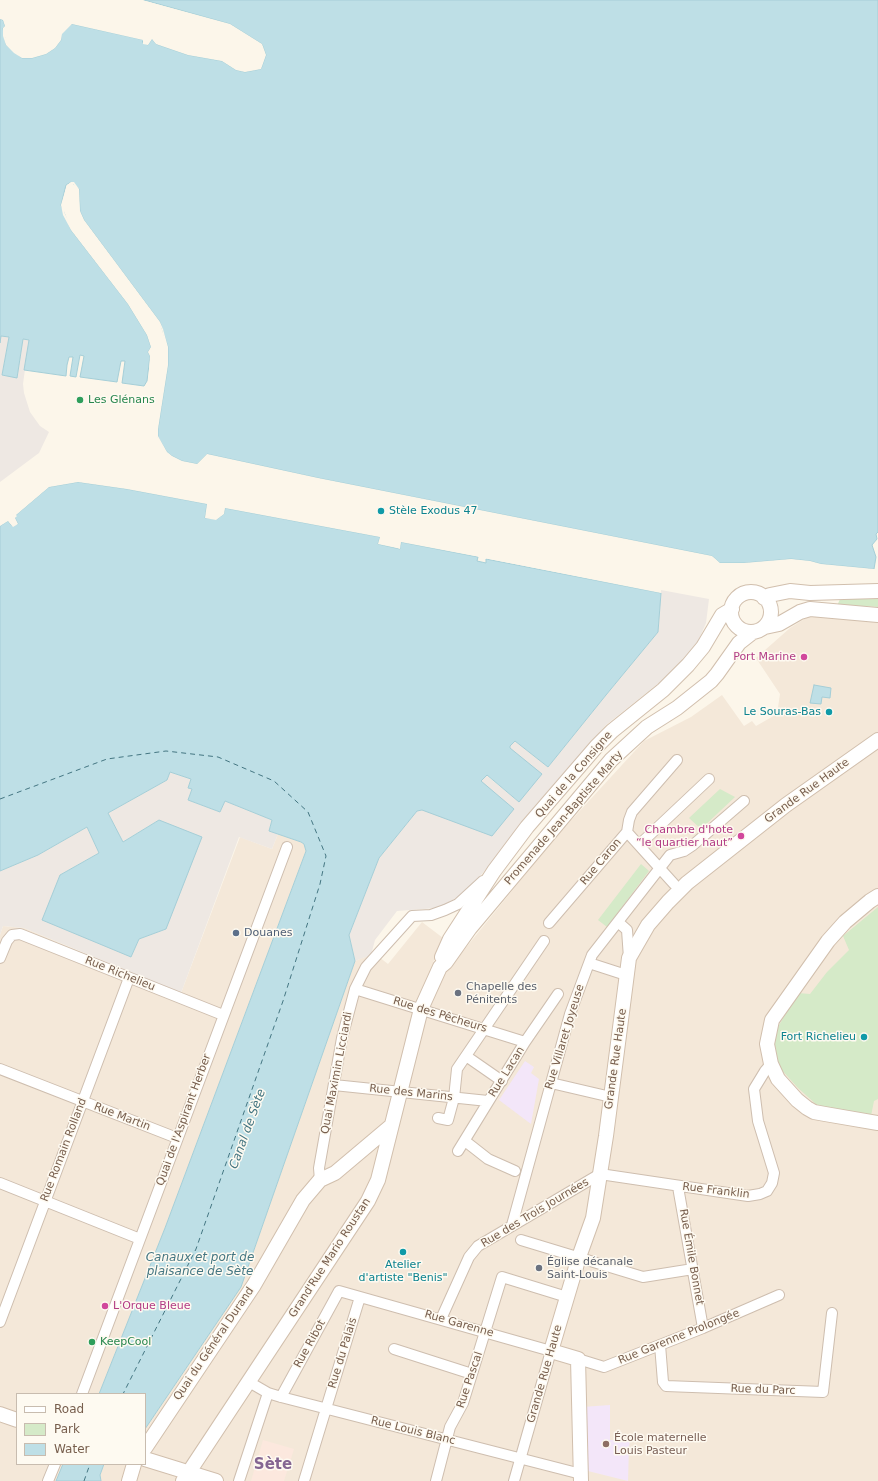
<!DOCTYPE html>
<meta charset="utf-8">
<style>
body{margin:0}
#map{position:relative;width:878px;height:1481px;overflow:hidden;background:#fcf6ea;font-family:"DejaVu Sans",sans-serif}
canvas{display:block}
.legend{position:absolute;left:16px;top:1393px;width:130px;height:72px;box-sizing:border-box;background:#fefaf1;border:1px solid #c8bcaf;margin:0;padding:5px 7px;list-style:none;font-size:12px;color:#775e4d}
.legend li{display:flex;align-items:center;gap:8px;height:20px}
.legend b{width:20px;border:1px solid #c8bcaf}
</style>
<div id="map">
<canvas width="878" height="1481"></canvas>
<ul class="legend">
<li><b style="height:5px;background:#fff"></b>Road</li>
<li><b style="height:11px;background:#d5eac8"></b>Park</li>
<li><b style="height:11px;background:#bedfe6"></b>Water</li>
</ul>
</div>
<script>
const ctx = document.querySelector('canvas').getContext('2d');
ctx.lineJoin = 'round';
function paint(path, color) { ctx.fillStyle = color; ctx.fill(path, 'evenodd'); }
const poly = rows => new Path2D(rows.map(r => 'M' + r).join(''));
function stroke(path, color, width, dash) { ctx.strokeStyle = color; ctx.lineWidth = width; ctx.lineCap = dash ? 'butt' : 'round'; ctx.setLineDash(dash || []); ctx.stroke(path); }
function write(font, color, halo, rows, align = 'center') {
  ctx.font = font + ' "DejaVu Sans",sans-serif'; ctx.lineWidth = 3; ctx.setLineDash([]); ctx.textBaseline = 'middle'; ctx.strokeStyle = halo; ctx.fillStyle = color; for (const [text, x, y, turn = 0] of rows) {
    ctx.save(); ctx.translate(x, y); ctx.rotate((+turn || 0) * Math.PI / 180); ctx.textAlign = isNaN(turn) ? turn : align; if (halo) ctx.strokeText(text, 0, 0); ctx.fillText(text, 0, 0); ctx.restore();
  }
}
paint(poly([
 [812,616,878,621,878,1481,101,1481,100,1475,104,1464,145,1464,145,1429,241,1287,355,961,374,953,388,964,422,922,447,941,433,962,447,971,554,839,644,741,691,717,722,695,744,726,752,721,756,726,777,714,780,694,756,658,790,628,806,618],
 [278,834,301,842,304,844,306,851,165,1228,99,1394,17,1394,17,1464,63,1464,56,1481,0,1481,0,935,3,926,24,928,181,993,240,837,272,849]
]), '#f4e8d9');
paint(poly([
 [263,1440,294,1449,284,1481,251,1481]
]), '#fce8de');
paint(poly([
 [1,336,9,337,2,375,17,377,23,339,29,340,23,384,24,393,30,412,40,426,49,432,39,453,0,482,0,343],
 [661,590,709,599,706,623,697,644,669,675,606,725,471,887,461,895,448,903,437,908,397,911,375,940,371,955,355,961,349,935,379,858,417,811,422,810,481,782,486,775,519,802,510,746,515,741,548,767,606,695,658,632],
 [170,772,191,779,188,788,192,789,188,800,220,812,225,801,272,820,269,831,278,834,272,849,239,837,181,993,24,928,3,926,0,935,0,871,38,855,87,827,99,853,60,875,131,957,139,939,166,929,159,820,123,842,108,813,167,780]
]), '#eee8e3');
paint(poly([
 [525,1061,534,1067,531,1073,539,1079,531,1124,499,1100],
 [610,1405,610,1440,630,1440,629,1447,628,1481,584,1470,582,1407]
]), '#f3e6f9');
paint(poly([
 [878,598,878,607,864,606,837,606,840,599],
 [720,789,735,797,701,829,689,818],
 [641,864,649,871,607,927,598,920],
 [878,907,878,1099,874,1101,871,1116,818,1106,798,1088,780,1068,772,1052,775,1032,798,993,810,994,827,972,849,950,843,936]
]), '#d5eac8');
const water = poly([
 [144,0,878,0,878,532,876,534,877,539,872,545,876,557,874,569,821,564,810,561,791,559,744,563,720,563,712,556,318,478,207,454,197,464,182,461,172,456,167,452,158,437,158,429,168,365,168,347,160,322,84,220,80,211,79,189,71,182,66,185,61,205,71,230,128,304,147,335,151,347,148,352,150,356,147,381,144,386,122,383,125,361,121,361,117,382,80,377,84,356,80,355,76,377,70,376,73,357,69,357,67,365,66,376,24,370,29,340,23,339,17,378,2,375,9,337,1,336,0,343,0,19,3,20,5,26,3,28,6,45,22,58,32,58,46,54,55,48,61,40,61,34,72,24,144,40,142,42,148,45,152,39,156,44,188,55,222,61,236,70,245,72,261,69,266,55,262,44,230,24,144,0],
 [78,482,127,489,207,504,205,518,217,519,224,514,225,508,380,537,378,544,400,549,401,542,478,557,477,561,486,563,486,559,661,593,658,632,606,695,548,767,515,741,510,746,510,748,542,774,519,802,487,775,481,781,514,809,492,836,422,810,417,811,379,858,349,935,355,961,241,1287,145,1429,145,1394,99,1394,165,1228,306,851,304,844,301,842,269,831,272,820,225,801,220,812,188,800,192,789,188,788,191,779,170,772,167,780,108,813,123,842,159,820,202,837,166,929,139,939,131,957,42,920,60,875,99,853,87,827,38,855,0,871,0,526,8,521,11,525,18,524,15,518,16,515,49,487,78,482],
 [814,685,831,688,830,698,822,697,821,704,810,703,814,685],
 [63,1464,104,1464,100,1475,101,1481,56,1481,63,1464]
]);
paint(water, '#bedfe6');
stroke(water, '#a5ced7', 1);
paint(poly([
 [142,0,230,24,262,44,266,55,261,69,245,72,236,70,222,61,188,55,156,44,152,39,148,45,143,44,143,40,72,24,62,34,61,40,55,48,46,54,32,58,22,58,14,53,6,45,3,36,3,28,5,26,3,20,0,19,0,17,5,20,7,26,5,29,5,36,10,47,23,56,32,56,45,53,54,46,59,40,60,33,72,22,144,38,146,40,145,42,147,43,150,38,152,37,157,42,189,53,223,60,237,68,245,70,259,67,264,55,261,46,229,26,144,2],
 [71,182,74,182,79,189,80,211,84,220,160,322,163,329,168,347,168,365,158,429,158,436,167,452,172,456,182,461,197,464,207,454,318,478,712,556,720,563,744,563,791,559,810,561,821,564,874,569,874,571,821,566,809,563,791,561,744,565,720,565,711,558,318,480,207,456,197,466,182,463,171,458,165,453,157,437,156,428,166,365,166,347,162,330,159,323,83,222,78,212,77,190,73,184,68,186,63,205,65,214,73,229,130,303,149,334,153,347,151,352,151,373,148,384,150,356,148,352,151,347,147,335,128,304,71,230,63,215,61,205,67,185],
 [78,480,127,487,208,502,209,504,207,517,215,518,222,513,223,507,225,506,380,535,382,537,380,543,397,546,399,547,399,541,401,540,478,555,480,557,401,542,400,549,397,548,378,544,380,537,225,508,224,514,216,520,205,518,207,504,127,489,78,482,49,487,16,515,17,516,15,518,18,524,13,527,8,521,0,526,0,524,7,519,13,524,16,523,13,518,14,513,48,486],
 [485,557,661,591,661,593,484,558]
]), '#fcf6ea');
stroke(poly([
 [0,799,107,759,166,751,218,757,274,781,308,812,326,856,320,884,283,1001,196,1249,123,1394],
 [84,1481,90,1464]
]), '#447682', 1, [5, 4]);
const street = poly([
 [627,832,674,884],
 [639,845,709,779],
 [618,922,627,930,629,958],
 [549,923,627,832,629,820,632,812,677,760],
 [0,958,7,941,12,935,20,934,223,1015],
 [589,963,626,975],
 [355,989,525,1042],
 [466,1056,502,1081],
 [0,1069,177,1138],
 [551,1083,611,1097],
 [334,1085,488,1101],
 [438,1118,448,1120,454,1098,457,1069,544,941],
 [465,1141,488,1159,515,1171],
 [458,1151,525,1042,558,994],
 [320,1180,319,1168,342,1038,355,989,366,967,412,916,431,915,445,910,458,904,483,881],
 [0,1183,140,1239],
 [678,1187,703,1328],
 [512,1225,570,1014,592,955,670,855,684,851,693,845,744,801],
 [521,1240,643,1277,693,1269],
 [441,1319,469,1257,478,1246,600,1174,748,1196,760,1194,767,1191,772,1183,774,1173,758,1121,754,1089,765,1071,771,1064],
 [0,1322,129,978],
 [660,1345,663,1382,666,1386,823,1392,832,1313],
 [394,1349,472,1374],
 [578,1359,604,1367,703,1328,779,1295],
 [249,1382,268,1393,281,1397,581,1474],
 [82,1394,287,847],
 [281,1397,339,1291,551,1351,514,1481],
 [48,1481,55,1464],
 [239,1481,268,1393],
 [304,1481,360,1297],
 [436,1481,450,1427,463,1403,502,1277,567,1297]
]);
const secondary = poly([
 '731 612a20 20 0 1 1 40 0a20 20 0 1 1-40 0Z',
 [764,598,770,595,790,591,810,593,878,591],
 [765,627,779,624,800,612,810,609,878,615],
 [878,896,870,901,845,922,828,941,772,1020,767,1044,771,1064,778,1079,797,1100,807,1108,814,1112,825,1114,878,1123],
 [442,957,450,939,494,871,527,827,596,747,612,731,663,690,688,665,703,647,722,615,732,609],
 [0,1414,17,1420],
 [145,1448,254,1285,303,1200,320,1180,335,1173,392,1125],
 [145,1459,216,1481],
 [129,1481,134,1464],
 [183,1481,368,1201,378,1180,421,1009,440,967,446,962,470,928,611,760,647,727,677,708,711,681,717,674,739,643,753,632],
 [581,1481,578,1359,551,1351,579,1257,593,1218,606,1136,629,958,648,925,668,902,687,883,786,805,878,740]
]);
stroke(street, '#cebeaf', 12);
stroke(secondary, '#d1bfad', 16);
stroke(street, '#fff', 10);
stroke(secondary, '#fff', 14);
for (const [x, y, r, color] of [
 [80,400,4,"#2e9e5b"],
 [381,511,4,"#0f9aa8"],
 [804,657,4,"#d1479c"],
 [829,712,4,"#0f9aa8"],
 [741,836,4,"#d1479c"],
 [236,933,4,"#5c6f8a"],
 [458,993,4,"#6b7280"],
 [864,1037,4,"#0f9aa8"],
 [403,1252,4,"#0f9aa8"],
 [539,1268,4,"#6b7280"],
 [105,1306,4,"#d1479c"],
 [92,1342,4,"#2e9e5b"],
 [606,1444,4,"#8d6e63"]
]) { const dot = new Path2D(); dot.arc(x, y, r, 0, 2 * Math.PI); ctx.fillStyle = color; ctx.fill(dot); stroke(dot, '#fefaf1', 1.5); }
write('11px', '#27864d', '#fefaf1', [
 ["Les Glénans",88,400],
 ["KeepCool",100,1342]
], 'left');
write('11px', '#0d838f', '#fefaf1', [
 ["Stèle Exodus 47",389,511,"left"],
 ["Le Souras-Bas",821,712],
 ["Fort Richelieu",856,1037],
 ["Atelier",403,1265,"center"],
 ["d'artiste \"Benis\"",403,1278,"center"]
], 'right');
write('11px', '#b23c85', '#fefaf1', [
 ["Port Marine",796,657],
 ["Chambre d'hote",733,830],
 ["“le quartier haut”",733,843],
 ["L'Orque Bleue",113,1306,"left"]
], 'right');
write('11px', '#775e4d', '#fefaf1', [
 ["Quai de la Consigne",574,775,-49],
 ["Grande Rue Haute",807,791,-36],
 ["Promenade Jean-Baptiste Marty",564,818,-49],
 ["Rue Caron",601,862,-50],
 ["Rue Richelieu",120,974,22],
 ["Rue des Pêcheurs",440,1015,17],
 ["Rue Villaret Joyeuse",565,1037,-73],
 ["Grande Rue Haute",616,1059,-82],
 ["Rue Lacan",507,1072,-58],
 ["Quai Maximin Licciardi",337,1073,-79],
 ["Rue des Marins",411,1093,6],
 ["Rue Martin",122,1117,21],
 ["Quai de l'Aspirant Herber",184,1120,-70],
 ["Rue Romain Rolland",64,1150,-69],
 ["Rue Franklin",716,1191,7],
 ["Rue des Trois Journées",535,1213,-31],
 ["Rue Émile Bonnet",691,1257,80],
 ["Grand'Rue Mario Roustan",330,1258,-57],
 ["Rue Garenne",459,1324,16],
 ["Rue Garenne Prolongée",679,1337,-22],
 ["Quai du Général Durand",214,1344,-56],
 ["Rue Ribot",310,1344,-61],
 ["Rue du Palais",343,1353,-73],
 ["Grande Rue Haute",545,1374,-74],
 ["Rue Pascal",470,1380,-71],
 ["Rue du Parc",763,1390,2],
 ["Rue Louis Blanc",413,1431,14]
]);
write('11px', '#4e5e75', '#fefaf1', [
 ["Douanes",244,933]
], 'left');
write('11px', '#5b616d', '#fefaf1', [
 ["Chapelle des",466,987],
 ["Pénitents",466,1000],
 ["Église décanale",547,1262],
 ["Saint-Louis",547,1275]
], 'left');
write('11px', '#785e54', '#fefaf1', [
 ["École maternelle",614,1438],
 ["Louis Pasteur",614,1451]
], 'left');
write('italic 12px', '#447682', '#fefaf1', [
 ["Canal de Sète",248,1129,-70],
 ["Canaux et port de",200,1258],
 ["plaisance de Sète",200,1272]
]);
write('bold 15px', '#856692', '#fefaf1', [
 ["Sète",273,1465]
]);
</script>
